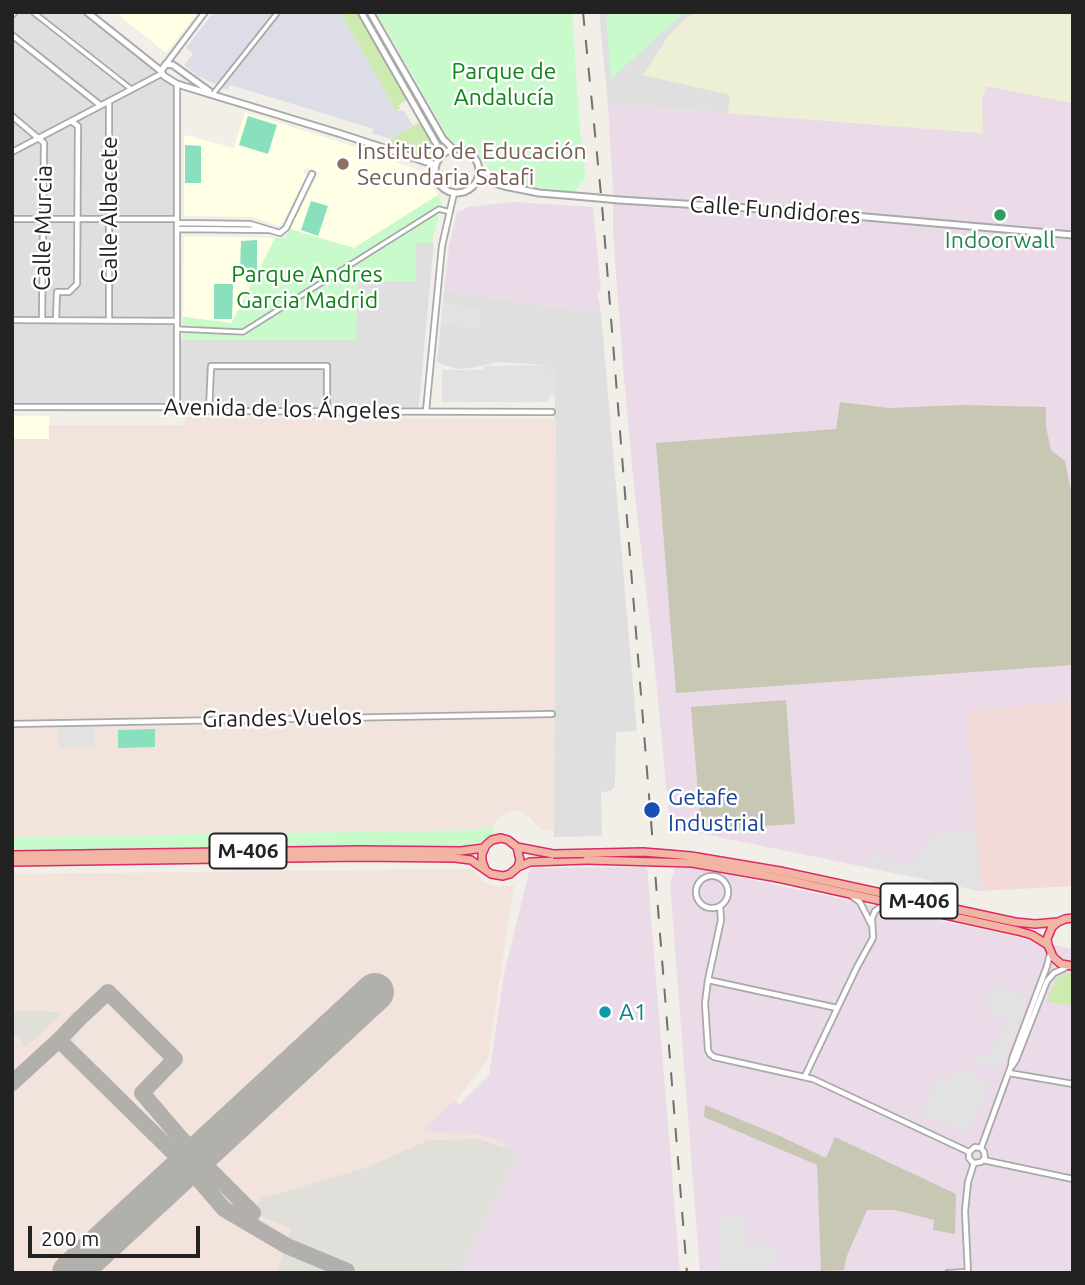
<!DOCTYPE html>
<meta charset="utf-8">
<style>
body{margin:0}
#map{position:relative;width:1085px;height:1285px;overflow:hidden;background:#f2efe9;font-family:Ubuntu,sans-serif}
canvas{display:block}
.frame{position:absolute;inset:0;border:14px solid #222;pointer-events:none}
.scale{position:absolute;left:28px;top:1226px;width:172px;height:32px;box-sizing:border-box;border:4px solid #222;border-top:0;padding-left:9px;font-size:21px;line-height:24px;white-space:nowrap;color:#222;-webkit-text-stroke:5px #fff;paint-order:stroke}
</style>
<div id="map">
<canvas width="1085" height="1285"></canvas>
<div class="frame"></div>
<div class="scale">200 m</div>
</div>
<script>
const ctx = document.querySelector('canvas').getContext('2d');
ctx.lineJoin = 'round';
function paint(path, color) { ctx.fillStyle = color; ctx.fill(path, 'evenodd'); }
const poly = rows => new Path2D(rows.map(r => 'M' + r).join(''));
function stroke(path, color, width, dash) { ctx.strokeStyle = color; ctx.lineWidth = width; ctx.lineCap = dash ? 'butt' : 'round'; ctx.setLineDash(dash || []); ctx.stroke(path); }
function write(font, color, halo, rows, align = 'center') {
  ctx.font = font + ' Ubuntu,sans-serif'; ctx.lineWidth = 5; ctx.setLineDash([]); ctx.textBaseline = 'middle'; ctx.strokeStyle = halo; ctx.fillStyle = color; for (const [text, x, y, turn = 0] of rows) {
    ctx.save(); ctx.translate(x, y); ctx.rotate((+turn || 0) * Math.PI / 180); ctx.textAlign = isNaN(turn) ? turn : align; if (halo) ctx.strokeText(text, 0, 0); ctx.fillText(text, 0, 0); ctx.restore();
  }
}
paint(poly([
 [12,12,87,12,177,84,177,340,354,340,355,342,358,280,416,280,415,243,434,243,418,414,12,411],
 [599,12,695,12,682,22,731,95,728,113,608,105],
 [444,290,563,308,601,312,637,731,616,732,615,787,611,791,601,792,602,836,554,837,555,371,548,371,548,365,498,362,471,368,459,369,447,366,437,362]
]), '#e0dfdf');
paint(poly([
 [1073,701,1073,886,981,891,967,710]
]), '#f2dad9');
paint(poly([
 [985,86,1073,103,1073,701,967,711,981,891,670,827,654,659,634,487,623,366,613,233,613,191,608,105,728,113,982,133,982,101],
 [513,202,593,207,601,291,597,293,601,312,564,308,444,290,449,246,457,212,469,207],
 [647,867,680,1273,267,1273,444,1094,460,1104,489,1075,504,974,530,868],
 [675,868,697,868,1073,949,1073,1273,700,1273,670,884]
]), '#ebdbe8');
paint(poly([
 [115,12,198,12,166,53],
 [245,112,381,155,400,164,422,171,438,195,354,248,290,229,319,172,308,168,303,170,306,176,281,226,251,217,185,216,184,211,184,135,234,148],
 [184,236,275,238,231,323,183,317],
 [12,416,49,416,50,439,12,439]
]), '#ffffe5');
paint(poly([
 [184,417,556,419,554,830,542,830,528,816,519,811,513,811,502,815,492,826,484,830,12,837,12,439,49,439,49,425,184,425],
 [470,869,474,870,482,881,495,887,514,885,488,1059,459,1097,421,1132,470,1133,506,1142,452,1273,12,1273,12,874]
]), '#f3e3dd');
paint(poly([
 [12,1011,45,1011,63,1013,25,1048,20,1036,12,1035],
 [479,1139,519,1153,459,1273,277,1273,291,1229,253,1213,260,1199,365,1168,429,1140]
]), '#e1dfda');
paint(poly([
 [840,402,889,408,964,405,1046,407,1046,427,1051,450,1065,461,1073,501,1073,665,676,693,656,443,836,429],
 [786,700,795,824,701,830,691,707],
 [705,1105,780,1136,826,1158,835,1137,956,1194,955,1234,933,1230,934,1220,895,1210,867,1210,846,1258,844,1270,821,1271,817,1165,704,1117]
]), '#c7c7b4');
paint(poly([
 [695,12,1073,12,1073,103,986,86,982,101,983,133,728,113,730,95,643,75,669,35,682,22]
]), '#eef0d5');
paint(poly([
 [340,12,357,12,407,100,399,105,400,109,396,111],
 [419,122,433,146,432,154,429,156,421,157,389,146,391,139],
 [1073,972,1073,993,1070,1006,1046,1001,1056,980,1060,975]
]), '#cdebb0');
paint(poly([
 [376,12,572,12,580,131,584,150,585,179,574,193,527,186,490,171,476,150,450,140],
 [606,12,685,12,611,79],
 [438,195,442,202,432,243,415,243,416,281,358,281,356,342,354,342,353,340,183,340,183,317,232,323,275,238,285,238,290,229,354,248],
 [492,826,494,834,481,842,463,847,12,850,12,837,484,830]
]), '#c8facc');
paint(poly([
 [248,116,277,125,268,154,239,145],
 [185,145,201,146,201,183,185,183],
 [311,201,328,206,318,236,301,230],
 [257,240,257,272,240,272,241,241],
 [214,284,233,284,232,319,214,319],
 [155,729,155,747,118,748,118,730]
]), '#88e0be');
paint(poly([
 [443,303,482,308,479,329,441,324],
 [546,365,548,365,549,371,555,371,555,395,549,395,548,402,442,402,442,370,484,370,484,366],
 [59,727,94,727,94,747,59,748],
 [976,829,981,891,872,868,872,858,874,855,881,859,909,863,916,862,916,853,924,849,931,837,942,832],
 [995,986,1028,998,1003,1062,1000,1065,993,1068,971,1061,975,1052,988,1057,1009,1020,998,1014,996,1017,984,1011],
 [957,1067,991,1084,967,1134,922,1113,939,1076,950,1081],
 [724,1217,745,1218,746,1244,780,1246,769,1273,711,1273,715,1271,715,1263,721,1262,718,1223]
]), '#e2e2e2');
paint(poly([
 [214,12,340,12,396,111,404,111,413,126,391,139,371,133,374,129,231,85,227,90,198,76,184,65,193,54,186,48]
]), '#dddde8');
stroke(poly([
 [108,992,175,1059,142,1093,197,1157,187,1166,59,1040,79,1019,108,992],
 [12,1083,59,1040],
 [197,1157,253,1213],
 [187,1166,224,1209,287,1246,347,1271]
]), '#b1b0ac', 16);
stroke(poly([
 [71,1273,375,992]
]), '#b1b0ac', 38);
const pedestrian = poly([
 [33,12,131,89],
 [213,94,278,12],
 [177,329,243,332,439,209,450,212]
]);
const minor = poly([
 [12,15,15,12],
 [12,35,100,105],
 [166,64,205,12],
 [12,116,44,143,42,320],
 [12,152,161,74],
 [12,219,177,219],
 [177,223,250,224,280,233,286,228,312,174],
 [177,229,270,230],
 [12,320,177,321],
 [56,320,57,292,69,292,77,284,78,126,71,121],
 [109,320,109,101],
 [12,407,172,407,188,410,209,411,552,412],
 [177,407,177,84],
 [209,411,211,366,327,366,327,411],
 [426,411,442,246,454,193],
 [12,724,552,714],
 '696 892a16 16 0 1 1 32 0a16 16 0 1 1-32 0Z',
 [850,895,860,902,871,924],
 [720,906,721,920,708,980,705,1003,708,1050,710,1054,714,1057,813,1079,969,1152],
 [708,980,837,1008],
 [1012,1066,1016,1060,1047,981,1054,973,1067,967],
 [1009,1073,1073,1084],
 [805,1076,857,967,873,938,872,918,875,911,882,906,890,905],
 [981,1148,1007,1077,1011,1066,1012,1059,1047,966,1050,954],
 [983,1160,1073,1179],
 [973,1163,969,1158,969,1152,975,1147,981,1148],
 [974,1163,981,1162,985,1158,984,1152,981,1148],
 [948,1273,968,1272],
 [968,1273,965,1211,968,1182,974,1163]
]);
const tertiary = poly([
 [87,12,161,71,164,76,177,84,338,133,436,165],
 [361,12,437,145,440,157],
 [370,12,443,139,453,149],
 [161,71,166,64,173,65,209,91],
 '435 171a22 22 0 1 1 44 0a22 22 0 1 1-44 0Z',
 [478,178,504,186,539,193,587,197],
 [619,200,797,211,1073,235]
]);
const trunk = poly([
 [517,847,553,854],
 [12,855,360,850,461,851,484,848],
 [12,862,359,857,455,858,471,860,491,874,503,876,510,874,518,867,520,860,517,847,508,840,501,838,492,840,486,845,482,854,482,861,485,869],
 [518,867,530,862,587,860],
 [780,871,1015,922,1035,924,1058,922],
 [778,878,1018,931,1032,935,1048,945],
 [1073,918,1065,919,1058,922,1052,927,1047,939,1048,945,1053,957,1061,964,1073,966]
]);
stroke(pedestrian, '#a9a9a9', 7);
stroke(minor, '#a9a9a9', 8);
stroke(tertiary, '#a9a9a9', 9);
stroke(trunk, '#dc2a67', 10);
stroke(pedestrian, '#fff', 3.5);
stroke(minor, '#fff', 4.5);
stroke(tertiary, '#fff', 5);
stroke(trunk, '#f2b4a3', 7);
stroke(poly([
 [583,12,602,205,687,1273]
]), '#707070', 2, [14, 14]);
const tertiaryBridge = poly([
 [587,197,619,200]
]);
const trunkBridge = poly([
 [553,854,643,852,668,854,691,856,780,871],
 [587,860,692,863,778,878]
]);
stroke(tertiaryBridge, '#a9a9a9', 9, []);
stroke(trunkBridge, '#dc2a67', 10, []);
stroke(tertiaryBridge, '#fff', 5);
stroke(trunkBridge, '#f2b4a3', 7);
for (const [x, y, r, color] of [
 [343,164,7,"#8d6e63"],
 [1000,215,7,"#2e9e5b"],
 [652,810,9,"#1a4fb4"],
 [605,1012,7,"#0f9aa8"]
]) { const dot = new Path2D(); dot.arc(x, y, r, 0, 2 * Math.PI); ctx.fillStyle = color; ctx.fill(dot); stroke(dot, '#fff', 2.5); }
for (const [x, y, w] of [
 [248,851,77],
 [919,901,77]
]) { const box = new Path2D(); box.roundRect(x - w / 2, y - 17.5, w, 35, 5); ctx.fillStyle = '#fff'; ctx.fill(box); stroke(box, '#222', 2); }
write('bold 21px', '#222', null, [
 ["M-406",248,851],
 ["M-406",919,901]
]);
write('23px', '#0c8416', '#fff', [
 ["Parque de",504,71],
 ["Andalucía",504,97],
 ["Parque Andres",307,274],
 ["Garcia Madrid",307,300]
]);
write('23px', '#785e54', '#fff', [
 ["Instituto de Educación",357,151],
 ["Secundaria Satafi",357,177]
], 'left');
write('23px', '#222', '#fff', [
 ["Calle Albacete",109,210,-90],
 ["Calle Fundidores",775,210,4],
 ["Calle Murcia",43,228,-89],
 ["Avenida de los Ángeles",282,409,1],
 ["Grandes Vuelos",282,718,-1]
]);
write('23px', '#27864d', '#fff', [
 ["Indoorwall",1000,240]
]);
write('23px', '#164399', '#fff', [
 ["Getafe",668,797],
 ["Industrial",668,823]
], 'left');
write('23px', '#0d838f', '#fff', [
 ["A1",619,1012]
], 'left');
</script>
